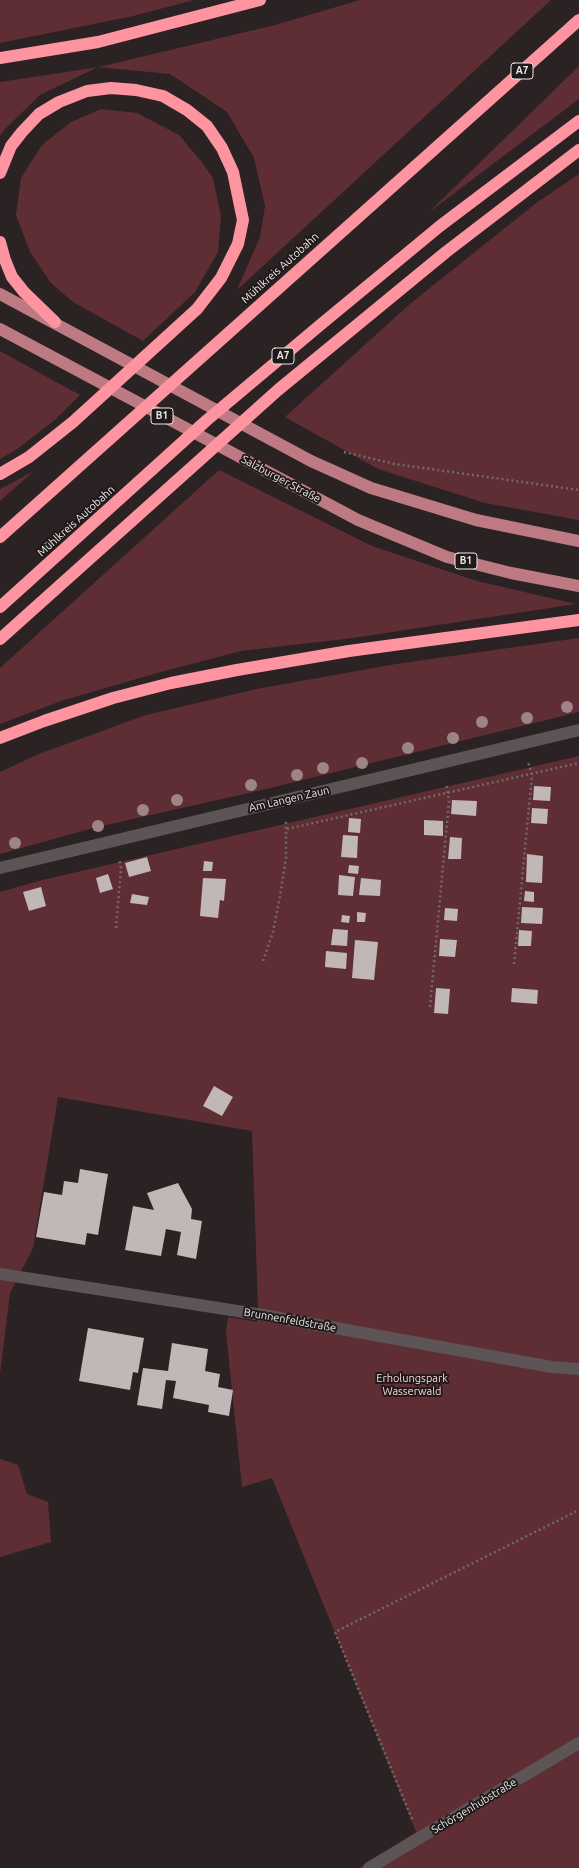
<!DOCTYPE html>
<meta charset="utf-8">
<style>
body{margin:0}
canvas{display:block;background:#2a2223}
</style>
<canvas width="579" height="1868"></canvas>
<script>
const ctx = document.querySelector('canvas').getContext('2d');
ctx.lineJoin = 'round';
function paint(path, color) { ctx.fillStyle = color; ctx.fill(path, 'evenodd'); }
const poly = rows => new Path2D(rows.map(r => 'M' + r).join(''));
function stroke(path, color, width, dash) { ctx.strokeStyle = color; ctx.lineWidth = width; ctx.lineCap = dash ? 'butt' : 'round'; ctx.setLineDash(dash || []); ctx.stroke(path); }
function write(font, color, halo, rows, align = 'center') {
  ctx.font = font + ' Ubuntu,sans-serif'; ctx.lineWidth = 4; ctx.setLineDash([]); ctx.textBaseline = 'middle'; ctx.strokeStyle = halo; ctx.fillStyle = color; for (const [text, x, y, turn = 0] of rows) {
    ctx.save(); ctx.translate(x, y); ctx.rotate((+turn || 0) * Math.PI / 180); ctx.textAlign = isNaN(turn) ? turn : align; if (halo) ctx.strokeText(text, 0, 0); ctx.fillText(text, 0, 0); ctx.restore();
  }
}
paint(poly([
 [0,0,194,0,133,16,0,43],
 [360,0,551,0,237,290,260,237,265,206,254,158,227,112,170,74,98,67,40,95,4,130,0,136,0,82,99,67,275,25],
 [579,66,579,99,428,213],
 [101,109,137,113,179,135,201,161,213,178,221,216,218,252,195,292,143,341,73,302,51,283,30,252,16,215,21,178,42,145,71,122],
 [579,174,579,520,485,503,378,469,285,417,411,303,535,204],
 [0,351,80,395,56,419,16,450,0,459],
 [219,470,372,546,477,581,576,604,353,638,241,651,157,673,61,701,0,724,0,668],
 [34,471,0,501,0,489],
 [579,638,579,712,262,790,93,828,0,854,0,772,39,754,146,715,257,689,396,664],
 [579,756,579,1868,359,1868,416,1832,272,1478,242,1487,226,1332,228,1317,257,1322,258,1308,252,1131,58,1097,33,1248,10,1293,0,1374,0,892,42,880],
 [0,1459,18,1465,27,1494,48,1502,51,1542,0,1557]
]), '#5f2d34');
paint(poly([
 [534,786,551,787,550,801,533,800],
 [452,800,477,801,476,816,451,814],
 [532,808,548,809,547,824,531,823],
 [349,818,361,819,360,833,348,832],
 [424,820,443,821,443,836,424,835],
 [343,835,358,836,357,858,341,857],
 [450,837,462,838,461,859,448,859],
 [527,854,543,856,542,883,526,882],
 [147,857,151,871,129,877,125,863],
 [204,861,213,862,212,871,203,871],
 [349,865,359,866,358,874,348,873],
 [108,874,113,889,100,893,96,878],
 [339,875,355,877,353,896,338,895],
 [203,878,226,879,224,901,220,900,218,918,200,916],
 [361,878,381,880,380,896,359,895],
 [41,887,46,906,29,911,23,892],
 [525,891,534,892,534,902,524,901],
 [132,894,149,897,147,905,130,903],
 [522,907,543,908,542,924,521,923],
 [445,908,458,909,457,921,444,920],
 [357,912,366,913,365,922,357,922],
 [342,915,350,916,349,923,341,922],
 [333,929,348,930,347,946,331,945],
 [519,930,532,931,531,946,518,946],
 [440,939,457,940,455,957,439,956],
 [355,940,378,942,374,980,352,978],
 [326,951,347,953,346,969,325,967],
 [436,988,450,989,448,1014,434,1013],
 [512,988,538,990,537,1004,511,1002],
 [214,1086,233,1097,222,1116,203,1106],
 [80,1169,108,1174,98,1235,87,1233,85,1245,36,1237,44,1192,62,1195,64,1181,78,1183],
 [178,1183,192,1209,191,1219,202,1221,196,1259,177,1255,181,1232,166,1229,161,1256,125,1250,133,1206,154,1210,147,1193],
 [88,1328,144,1338,138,1373,133,1372,130,1390,79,1381],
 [172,1343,208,1349,205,1371,220,1374,218,1387,233,1390,229,1416,208,1412,209,1405,173,1398,176,1381,166,1380,162,1409,137,1405,143,1368,168,1371]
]), '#c1b7b7');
stroke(poly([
 [344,452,395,464,579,490],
 [287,829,579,763],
 [116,928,121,868,119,859],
 [263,961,273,932,280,896,286,858,286,821],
 [514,964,532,775,528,762],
 [430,1007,449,801,446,783],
 [412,1819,335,1632,579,1510]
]), '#716a6b', 2.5, [2, 3]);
stroke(poly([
 [0,868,579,730],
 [0,1274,263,1315,552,1367,579,1369],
 [369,1868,579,1743]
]), '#5d5455', 12);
stroke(poly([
 [0,294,311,461,371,488,476,520,579,541],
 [0,329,358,520,447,557,511,573,579,586]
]), '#be7a83', 12);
stroke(poly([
 [0,58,98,42,260,0],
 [0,173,11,146,22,132,39,114,59,102,87,91,111,88,136,90,163,96,187,110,207,126,222,148,233,172,243,220,238,244,221,278,197,309,73,422,29,457,0,474],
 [0,242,5,260,12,277,24,292,55,322],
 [0,537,579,20],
 [0,607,207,420,319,326,440,226,579,121],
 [0,639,278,390,446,252,579,150],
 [0,738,44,721,113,698,171,683,237,670,349,651,579,620]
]), '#ff94a1', 12);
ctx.fillStyle = '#9e8486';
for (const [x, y] of [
 [567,707],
 [527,718],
 [482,722],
 [453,738],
 [408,748],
 [362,763],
 [323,768],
 [297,775],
 [251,785],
 [177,800],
 [143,810],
 [98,826],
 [15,843]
]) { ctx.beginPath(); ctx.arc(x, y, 6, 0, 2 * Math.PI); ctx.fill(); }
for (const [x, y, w] of [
 [522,71,22],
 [283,356,22],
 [162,416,22],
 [466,561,22]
]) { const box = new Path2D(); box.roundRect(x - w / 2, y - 8, w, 16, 3); ctx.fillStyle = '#20191a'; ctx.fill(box); stroke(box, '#ede8e8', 1); }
write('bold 10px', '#ede8e8', null, [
 ["A7",522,71],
 ["A7",283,356],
 ["B1",162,416],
 ["B1",466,561]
]);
write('11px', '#ede8e8', '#20191a', [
 ["Mühlkreis Autobahn",280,268,-42],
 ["Salzburger Straße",281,479,28],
 ["Mühlkreis Autobahn",76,521,-42],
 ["Am Langen Zaun",289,799,-13],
 ["Brunnenfeldstraße",290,1320,10],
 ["Schörgenhubstraße",474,1806,-31]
]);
write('11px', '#fcd4d7', '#20191a', [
 ["Erholungspark",412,1378],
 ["Wasserwald",412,1391]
]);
</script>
